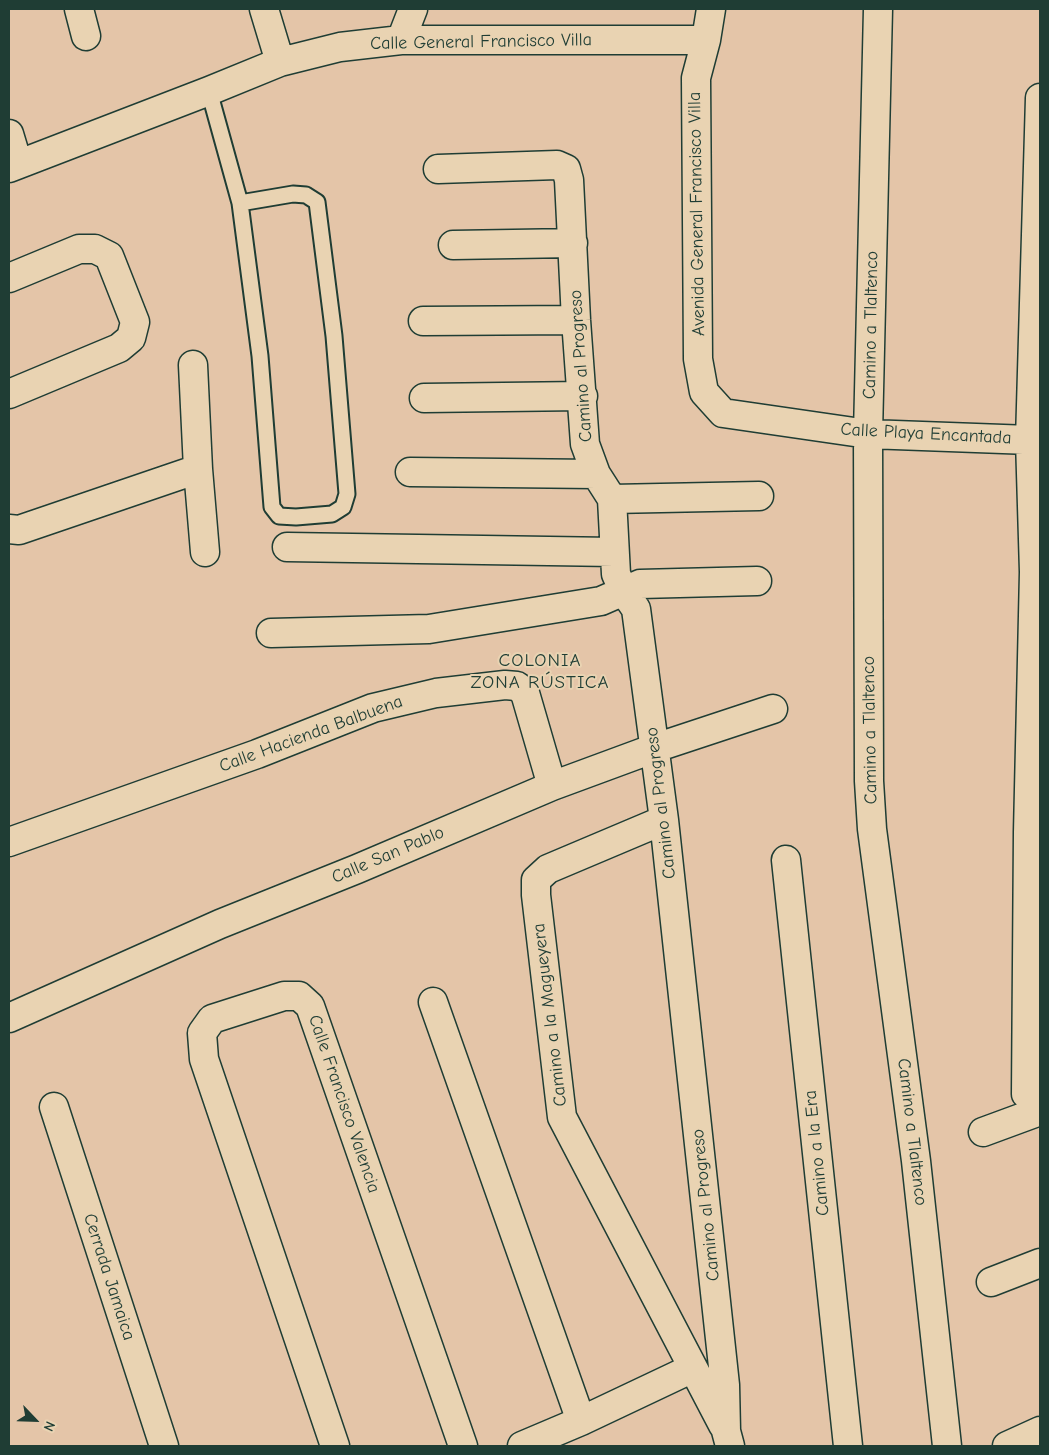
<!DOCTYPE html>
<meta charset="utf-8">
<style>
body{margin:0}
#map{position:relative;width:1049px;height:1455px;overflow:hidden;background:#e4c5a8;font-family:"Comic Neue",sans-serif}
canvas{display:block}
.frame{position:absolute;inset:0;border:10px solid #1f3d34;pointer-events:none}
.north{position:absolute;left:10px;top:1395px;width:50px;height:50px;-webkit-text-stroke:4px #e9d3b2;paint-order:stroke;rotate:114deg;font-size:14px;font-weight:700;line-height:20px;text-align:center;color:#1f3d34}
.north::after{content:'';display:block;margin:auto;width:18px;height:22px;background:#1f3d34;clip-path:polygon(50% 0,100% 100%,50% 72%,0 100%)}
</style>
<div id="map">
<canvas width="1049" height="1455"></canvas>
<div class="frame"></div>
<div class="north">N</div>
</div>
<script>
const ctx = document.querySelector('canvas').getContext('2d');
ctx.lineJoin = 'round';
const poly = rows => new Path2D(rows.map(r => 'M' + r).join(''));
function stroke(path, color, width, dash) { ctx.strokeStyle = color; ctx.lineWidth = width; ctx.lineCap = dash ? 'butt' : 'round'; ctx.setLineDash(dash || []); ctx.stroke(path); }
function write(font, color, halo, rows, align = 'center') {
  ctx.font = font + ' "Comic Neue",sans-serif'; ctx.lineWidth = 4; ctx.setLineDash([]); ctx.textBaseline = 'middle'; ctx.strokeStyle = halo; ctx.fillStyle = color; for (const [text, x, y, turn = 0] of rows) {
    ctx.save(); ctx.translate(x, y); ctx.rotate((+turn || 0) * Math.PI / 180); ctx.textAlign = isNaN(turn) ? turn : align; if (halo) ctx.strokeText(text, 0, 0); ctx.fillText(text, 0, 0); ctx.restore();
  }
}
const lane = poly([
 [209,91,240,203,293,194,306,195,317,202,334,336,347,494,343,507,332,514,296,517,279,516,272,507,260,356,240,203]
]);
const street = poly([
 [79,9,86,36],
 [264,9,280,62],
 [711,9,706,40,696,78,698,359,704,392,723,413,868,434,1030,440,1040,437],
 [878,9,868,434,869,781,872,829,916,1161,947,1446],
 [401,40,413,9],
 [9,134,18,164],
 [9,168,209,91,280,62,340,47,401,40,706,40],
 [438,169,557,165,566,169,569,180,576,320,585,444,596,474,612,499,616,574,623,590,636,609,664,820,725,1385,726,1431,730,1446],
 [453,245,573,243],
 [9,278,79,249,95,249,109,256,135,322,131,338,119,348,9,394],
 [423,321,576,320],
 [193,365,198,469,205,552],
 [424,398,583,396],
 [410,472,596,474],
 [612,499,759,496],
 [9,529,19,530,198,469],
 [287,547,614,552],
 [271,633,429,629,601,601,640,584,757,581],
 [664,820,548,869,536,880,536,895,562,1117,723,1425],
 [9,842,257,754,373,708,436,693,505,685,517,686,525,693,552,786],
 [786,860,848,1446],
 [433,1002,581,1421],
 [9,1018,220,924,357,869,552,786,655,748,773,709],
 [1026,1094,1028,832,1034,572,1030,440,1040,98],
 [54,1107,164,1446],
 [983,1132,1040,1111],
 [991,1282,1040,1263],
 [335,1446,204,1059,202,1033,212,1019,284,996,299,996,310,1006,463,1446],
 [522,1446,581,1421,693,1368]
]);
const secondary = poly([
 [1007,1446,1040,1431]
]);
stroke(lane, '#1f3d34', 19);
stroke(street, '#1f3d34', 31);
stroke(secondary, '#1f3d34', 31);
stroke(lane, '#e9d3b2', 15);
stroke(street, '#e9d3b2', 28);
stroke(secondary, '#e9d3b2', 28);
write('18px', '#1f3d34', '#e9d3b2', [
 ["Calle General Francisco Villa",481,42,-1],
 ["Avenida General Francisco Villa",697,214,-91],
 ["Camino a Tlaltenco",871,325,-89],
 ["Camino al Progreso",581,366,-94],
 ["Calle Playa Encantada",926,434,3],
 ["Camino a Tlaltenco",870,730,-91],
 ["Calle Hacienda Balbuena",311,734,-20],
 ["Camino al Progreso",661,803,-97],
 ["Calle San Pablo",388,855,-23],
 ["Camino a la Magueyera",550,1015,-97],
 ["Calle Francisco Valencia",344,1104,71],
 ["Camino a Tlaltenco",912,1132,83],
 ["Camino a la Era",817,1153,-96],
 ["Camino al Progreso",706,1205,-96],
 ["Cerrada Jamaica",109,1277,72]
]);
ctx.letterSpacing = '1px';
write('19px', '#1f3d34', '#e9d3b2', [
 ["COLONIA",540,661],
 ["ZONA RÚSTICA",540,683]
]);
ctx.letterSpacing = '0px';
</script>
